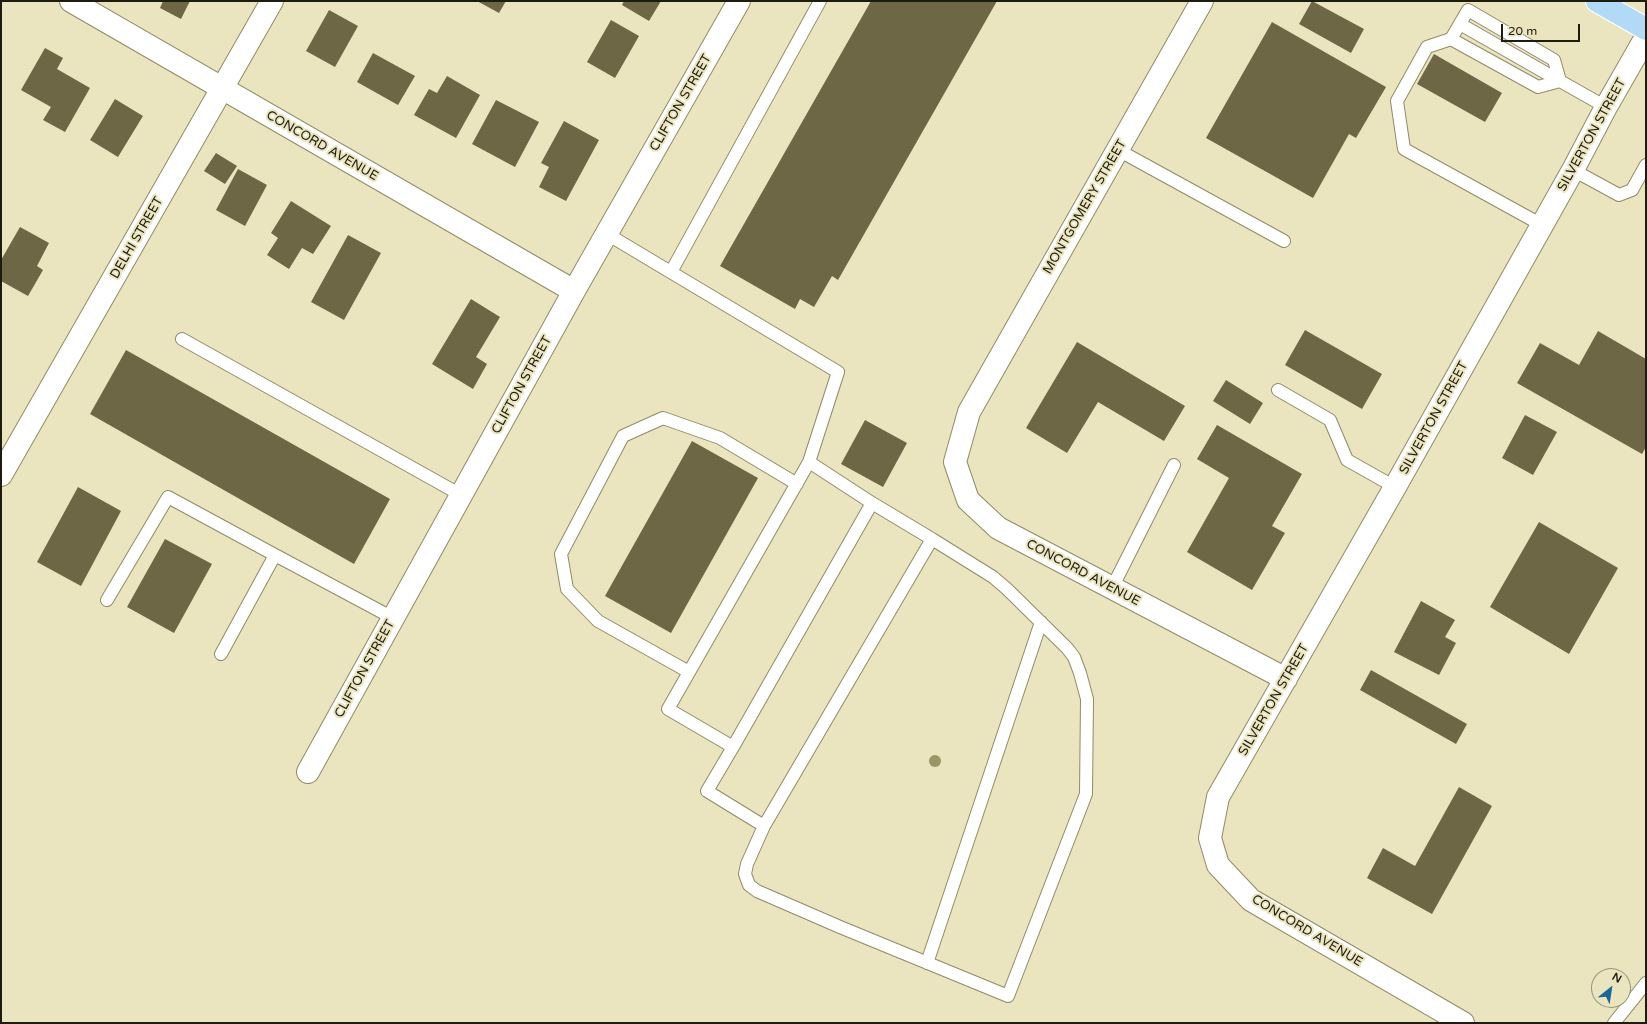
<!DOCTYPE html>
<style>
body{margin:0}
#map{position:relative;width:1647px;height:1024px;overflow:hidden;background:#eae4bf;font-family:"Varela Round",sans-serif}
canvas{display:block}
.frame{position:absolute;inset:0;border:2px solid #1e1c0e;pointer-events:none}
.north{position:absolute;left:1591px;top:968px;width:40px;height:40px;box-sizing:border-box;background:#eae4bf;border:1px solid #989478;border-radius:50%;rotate:30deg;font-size:11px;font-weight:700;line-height:16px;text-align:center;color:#1e1c0e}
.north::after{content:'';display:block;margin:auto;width:14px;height:18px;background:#17699a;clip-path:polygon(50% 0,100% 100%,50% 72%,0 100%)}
.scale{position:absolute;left:1501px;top:24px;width:79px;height:18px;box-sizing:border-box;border:2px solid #1e1c0e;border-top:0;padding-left:5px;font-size:12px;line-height:14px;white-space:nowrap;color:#1e1c0e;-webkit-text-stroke:3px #eae4bf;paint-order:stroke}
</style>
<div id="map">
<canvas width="1647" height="1024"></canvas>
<div class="frame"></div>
<div class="north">N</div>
<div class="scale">20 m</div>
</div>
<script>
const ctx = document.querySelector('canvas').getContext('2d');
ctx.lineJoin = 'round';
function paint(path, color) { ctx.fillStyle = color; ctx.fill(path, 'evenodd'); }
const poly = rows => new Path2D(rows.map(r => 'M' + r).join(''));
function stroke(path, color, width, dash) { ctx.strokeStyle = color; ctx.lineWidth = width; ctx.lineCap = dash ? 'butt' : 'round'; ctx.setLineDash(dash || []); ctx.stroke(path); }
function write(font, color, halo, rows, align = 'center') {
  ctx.font = font + ' "Varela Round",sans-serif'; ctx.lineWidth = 4; ctx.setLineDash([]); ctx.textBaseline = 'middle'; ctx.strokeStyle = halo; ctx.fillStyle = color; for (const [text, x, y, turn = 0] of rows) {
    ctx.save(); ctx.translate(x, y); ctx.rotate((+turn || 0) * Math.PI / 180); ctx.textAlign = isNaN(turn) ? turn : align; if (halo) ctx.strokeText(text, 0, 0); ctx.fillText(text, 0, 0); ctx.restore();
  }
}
paint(poly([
 [163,1,190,1,181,19,160,8],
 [477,1,506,1,499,13],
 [624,1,661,1,649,21,622,5],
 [871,1,997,1,838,280,832,276,814,307,800,299,795,309,720,266],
 [1312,1,1364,29,1351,53,1299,24],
 [329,10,358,26,335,67,306,51],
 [611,20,639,36,615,78,587,62],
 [1272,22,1386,87,1356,138,1349,134,1313,198,1206,138],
 [45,48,63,58,57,69,90,88,65,132,43,120,51,107,21,90],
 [373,53,415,76,398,105,357,82],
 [1434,54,1502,93,1485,122,1417,84],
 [447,76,480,95,456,138,414,115,429,89,437,93],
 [115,99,143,116,118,157,90,140],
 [496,100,539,122,515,167,472,144],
 [564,121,599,140,566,201,539,187,549,167,541,163],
 [216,153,237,166,225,184,204,171],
 [238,169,267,185,245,226,216,210],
 [291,201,331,226,313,254,302,248,289,269,267,255,278,238,271,233],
 [20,227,49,243,37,266,43,270,28,296,1,281,1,260],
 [348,235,381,253,344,320,311,302],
 [471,299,500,317,476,357,487,364,473,389,432,364],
 [1305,330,1382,374,1362,409,1285,365],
 [1598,331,1646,359,1646,447,1642,454,1517,383,1540,343,1579,365],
 [1077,342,1185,406,1164,441,1098,402,1067,453,1026,428],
 [126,350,390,499,354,564,90,414],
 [1226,380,1263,403,1250,424,1213,401],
 [1525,415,1557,432,1533,475,1502,458],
 [865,420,907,443,883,487,841,464],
 [1217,425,1302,474,1272,526,1285,533,1252,590,1187,552,1229,478,1197,459],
 [692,441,758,478,671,633,605,596],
 [78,487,121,511,81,586,37,562],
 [1539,522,1618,568,1569,654,1490,607],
 [165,539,212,564,174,633,127,607],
 [1421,601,1455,620,1445,637,1456,643,1439,675,1394,652],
 [1371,670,1467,724,1456,744,1360,690],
 [1459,787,1492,806,1432,914,1367,878,1383,848,1415,866]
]), '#6d6746');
const service = poly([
 [1460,24,1560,81],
 [1451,39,1538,87,1560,81],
 [1118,150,1284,241],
 [1573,170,1619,195,1632,190,1646,165],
 [1542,225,1404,149,1397,101,1427,47,1451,39,1468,10,1554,60,1560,81,1606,107],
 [607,234,838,372,809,462,668,709,733,747,872,503,809,462],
 [671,272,820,1],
 [182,339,461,495],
 [1278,390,1330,420,1347,460,1395,487],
 [1112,588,1174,465],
 [107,600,168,497,275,555],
 [221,654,275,555,393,618],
 [689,672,598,621,567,589,561,554,623,436,663,418,720,438,797,484],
 [733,747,707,791,764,826,932,539,872,503],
 [764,826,747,864,745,874,749,885,757,891,840,927,1008,996,1086,794,1087,699,1080,673,1074,657,1067,648,1007,589,993,577,932,539],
 [927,963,1041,622],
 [1614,1023,1646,983]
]);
const minor = poly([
 [71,1,574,291],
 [1202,1,969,412,955,462,968,500,998,528,1286,679],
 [1,475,272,1],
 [308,772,574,291,739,1],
 [1463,1023,1251,900,1218,865,1210,838,1218,797,1395,487,1573,170,1606,107,1646,37]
]);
const trunk = poly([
 [1597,1,1646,29]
]);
stroke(service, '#908b68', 14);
stroke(minor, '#908b68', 24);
stroke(trunk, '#fff', 24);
stroke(service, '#fff', 12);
stroke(minor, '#fff', 22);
stroke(trunk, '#b2daf7', 22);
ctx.fillStyle = '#9c9568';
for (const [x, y] of [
 [935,761]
]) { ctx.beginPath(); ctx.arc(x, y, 6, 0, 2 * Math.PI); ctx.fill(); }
write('13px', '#1e1c0e', '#eae4bf', [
 ["CLIFTON STREET",681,103,-60],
 ["SILVERTON STREET",1592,135,-61],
 ["CONCORD AVENUE",322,146,30],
 ["MONTGOMERY STREET",1085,207,-60],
 ["DELHI STREET",137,238,-60],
 ["CLIFTON STREET",522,385,-61],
 ["SILVERTON STREET",1434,418,-61],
 ["CONCORD AVENUE",1083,573,28],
 ["CLIFTON STREET",365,669,-61],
 ["SILVERTON STREET",1274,700,-60],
 ["CONCORD AVENUE",1307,931,31]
]);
</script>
